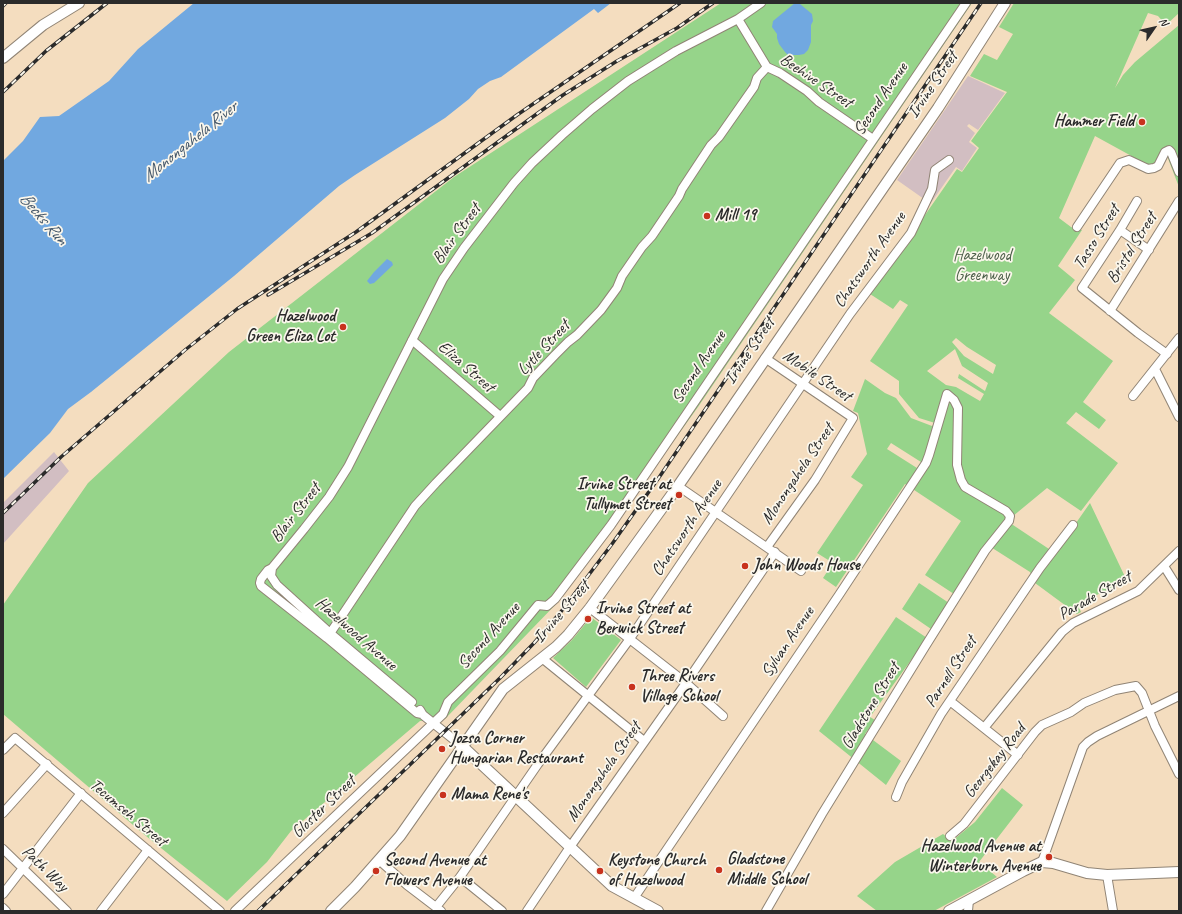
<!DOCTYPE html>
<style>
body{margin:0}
#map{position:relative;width:1182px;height:914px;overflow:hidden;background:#f4ddbf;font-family:Caveat,sans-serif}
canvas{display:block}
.frame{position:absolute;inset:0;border:4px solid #2b2b2b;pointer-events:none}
.north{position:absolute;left:1134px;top:8px;width:40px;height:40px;-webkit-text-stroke:3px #fbf7ec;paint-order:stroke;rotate:56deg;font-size:11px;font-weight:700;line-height:16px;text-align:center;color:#2b2b2b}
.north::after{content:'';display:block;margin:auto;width:14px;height:18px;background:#2b2b2b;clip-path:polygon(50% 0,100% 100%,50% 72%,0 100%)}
</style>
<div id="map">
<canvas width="1182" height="914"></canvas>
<div class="frame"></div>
<div class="north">N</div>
</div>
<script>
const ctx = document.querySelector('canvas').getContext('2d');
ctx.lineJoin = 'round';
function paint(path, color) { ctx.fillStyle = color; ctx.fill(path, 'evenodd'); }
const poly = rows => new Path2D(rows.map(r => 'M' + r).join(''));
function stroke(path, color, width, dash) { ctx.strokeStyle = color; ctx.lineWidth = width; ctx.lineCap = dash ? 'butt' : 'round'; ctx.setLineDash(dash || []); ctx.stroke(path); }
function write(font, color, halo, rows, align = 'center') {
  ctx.font = font + ' Caveat,sans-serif'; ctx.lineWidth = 3.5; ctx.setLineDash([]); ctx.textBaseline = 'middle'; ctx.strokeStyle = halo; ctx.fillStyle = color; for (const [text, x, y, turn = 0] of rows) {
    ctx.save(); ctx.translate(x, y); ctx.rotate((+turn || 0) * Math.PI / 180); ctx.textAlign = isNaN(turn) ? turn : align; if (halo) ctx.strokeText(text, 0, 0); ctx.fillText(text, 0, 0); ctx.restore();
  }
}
paint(poly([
 [968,76,1005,93,978,130,969,124,967,126,975,133,969,142,977,148,962,171,956,167,926,210,919,206,924,199,897,180],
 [54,452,69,471,3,544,3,503]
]), '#d2bec2');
paint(poly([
 [721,3,972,3,698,407,558,602,445,719,420,721,291,831,267,862,227,901,146,836,3,714,3,605,88,483,229,352,454,177],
 [1014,3,1179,3,1179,13,1166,25,1158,16,1148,13,1115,88,1123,75,1135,62,1179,25,1179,187,1167,156,1157,170,1095,136,1059,218,1071,227,1082,230,1058,266,1075,280,1049,313,1113,361,1083,402,1106,420,1099,429,1076,412,1066,423,1118,463,1081,511,1047,488,1007,521,1055,553,1090,503,1127,581,1077,604,1081,612,1077,614,1035,583,1030,572,986,544,954,594,925,575,961,521,905,484,836,587,823,578,833,563,817,553,863,485,851,477,867,454,858,413,853,411,865,379,885,393,896,398,911,418,932,426,935,423,919,418,899,394,899,381,870,361,908,305,900,300,893,309,870,294,957,169,962,172,979,148,971,141,1007,92,970,76,984,54,997,60,1013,34,999,27],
 [956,338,967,347,996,365,993,374,964,356,952,342],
 [955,349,962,366,988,383,985,391,959,374,958,378,984,394,980,401,956,387,946,385,927,371],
 [891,443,921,462,917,468,887,449],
 [919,583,949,603,931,629,902,609],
 [591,617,621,640,586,687,553,658,572,640],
 [896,617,927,638,870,717,875,720,865,734,901,761,886,785,819,731],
 [1002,788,1023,805,979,862,997,877,934,911,877,911,857,896,895,862,943,834,952,841,975,822]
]), '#96d48a');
paint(poly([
 [194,3,611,3,598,13,594,9,501,77,490,81,478,89,469,99,445,118,355,175,339,186,234,276,91,392,68,409,50,433,3,479,3,161,23,141,40,117,59,116,109,81,138,49],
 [795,3,800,4,812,14,813,21,811,25,811,42,808,50,804,54,799,55,788,55,785,52,779,44,777,38,777,34,772,27,773,21],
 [387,259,392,262,393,265,374,283,370,284,367,281,374,272]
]), '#71a8e0');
const minor = poly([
 [738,19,767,67,780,73,807,91,819,102,873,139],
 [1137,201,1120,230,1082,288,1138,333,1167,354],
 [1077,227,1120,163,1129,160,1148,169,1154,168,1158,166,1165,152,1169,150,1171,152,1179,172],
 [1120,230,1149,250],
 [1110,311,1179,201],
 [412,340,500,416],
 [765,358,853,418,815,480,767,547],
 [1155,369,1179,417],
 [1133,396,1179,338],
 [678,486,801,571],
 [1164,566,1179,590],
 [272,568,271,576,277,585,330,633,412,702],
 [590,608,686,683,723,716],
 [327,638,415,506,436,483,528,388,533,378,555,355,568,342,577,335,601,310,617,288,622,276,642,247,652,236,679,196,682,189,711,145,719,137,754,87,757,78,767,67],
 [543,659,644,741],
 [950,701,1018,755],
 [420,710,423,715,462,746],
 [422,714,417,713,327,638,261,586,260,583,261,579,268,570,272,568,304,529,329,497,348,467,443,279,464,248,514,183,532,163,562,135,592,109,628,81,676,51,738,19,761,3],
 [984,728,1062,632,1073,623,1138,591,1179,551],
 [3,750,15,738,220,911],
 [896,797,902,782,941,714,1040,568,1073,525],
 [3,813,47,764],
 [950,836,964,824,1035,732,1042,725,1071,712,1084,703,1115,690,1136,686,1142,693,1155,726,1179,774],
 [3,849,67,911],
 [379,860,407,885,441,911],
 [1042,862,1083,747,1088,742,1097,736,1179,696],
 [1107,875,1113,911],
 [460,877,502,911],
 [3,894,81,793],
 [634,898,839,595,926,463,929,455,947,394,954,400,958,408,957,465,961,480,965,487,1006,511,1010,516,1009,521,985,551,926,645,822,814,766,911],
 [436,907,460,877,538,764,629,640,850,314,911,233,932,189,935,170,949,160],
 [3,908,6,911],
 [101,911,148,850],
 [235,911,443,714,448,702,500,651,538,605,547,606,555,599,611,525,966,3],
 [527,911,570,847,686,683,775,552],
 [968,911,969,900]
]);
const major = poly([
 [3,58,43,25,79,3],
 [462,746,612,886,658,911],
 [331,911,355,887,400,836,503,689,556,647,568,635,590,608,678,486,938,108,1005,3],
 [949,911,1023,871,1042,862,1053,863,1087,873,1107,875,1179,872]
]);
stroke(minor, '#908475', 10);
stroke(major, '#908475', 12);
stroke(minor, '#fff', 8);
stroke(major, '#fff', 10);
const rail = poly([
 [3,6,6,3],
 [3,92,46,51,107,3],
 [268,295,372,233,563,95,617,61,677,28,713,3],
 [3,513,61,457,185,350,237,309,356,232,517,115,680,3],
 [258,911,500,678,534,643,560,613,612,544,660,476,981,3]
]);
stroke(rail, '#2b2b2b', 3.5);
stroke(rail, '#fbf7ec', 2, [6]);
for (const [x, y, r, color] of [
 [1142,122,4,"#c8321e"],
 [707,216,4,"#c8321e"],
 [343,327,4,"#c8321e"],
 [679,495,4,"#c8321e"],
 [745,566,4,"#c8321e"],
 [588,619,4,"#c8321e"],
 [632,687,4,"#c8321e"],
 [442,749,4,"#c8321e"],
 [443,795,4,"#c8321e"],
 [1049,857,4,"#c8321e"],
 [719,870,4,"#c8321e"],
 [376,871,4,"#c8321e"],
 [600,871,4,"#c8321e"]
]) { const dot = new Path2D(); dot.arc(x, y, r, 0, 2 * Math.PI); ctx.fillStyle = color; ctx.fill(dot); stroke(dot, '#fbf7ec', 1.5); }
write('17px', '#2b2b2b', '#fbf7ec', [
 ["Beehive Street",816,81,34],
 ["Irvine Street",933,85,-56],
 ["Second Avenue",881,99,-56],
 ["Blair Street",457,234,-54],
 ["Tasso Street",1097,237,-58],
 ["Bristol Street",1132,248,-58],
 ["Chatsworth Avenue",870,260,-55],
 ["Lytle Street",544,348,-47],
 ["Irvine Street",750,351,-56],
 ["Eliza Street",466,367,41],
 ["Second Avenue",699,367,-56],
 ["Mobile Street",817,376,34],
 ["Monongahela Street",798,474,-56],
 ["Blair Street",296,513,-52],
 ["Chatsworth Avenue",687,528,-56],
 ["Parade Street",1095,596,-30],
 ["Irvine Street",562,612,-49],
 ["Hazelwood Avenue",356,634,41],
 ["Second Avenue",489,636,-48],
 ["Sylvan Avenue",788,642,-56],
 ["Parnell Street",951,672,-57],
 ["Gladstone Street",871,706,-59],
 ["Georgekay Road",995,761,-52],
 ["Monongahela Street",604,772,-55],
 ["Gloster Street",324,807,-44],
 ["Tecumseh Street",128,813,40],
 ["Path Way",45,869,44]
]);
write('bold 17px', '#2b2b2b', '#fbf7ec', [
 ["Hammer Field",1134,122,"right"],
 ["Mill 19",715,216],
 ["Hazelwood",335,317,"right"],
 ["Green Eliza Lot",335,337,"right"],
 ["Irvine Street at",671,485,"right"],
 ["Tullymet Street",671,505,"right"],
 ["John Woods House",753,566],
 ["Irvine Street at",596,609],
 ["Berwick Street",596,629],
 ["Three Rivers",640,677],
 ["Village School",640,697],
 ["Jozsa Corner",450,739],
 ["Hungarian Restaurant",450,759],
 ["Mama Rene's",451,795],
 ["Hazelwood Avenue at",1041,847,"right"],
 ["Winterburn Avenue",1041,867,"right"],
 ["Gladstone",727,860],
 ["Middle School",727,880],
 ["Second Avenue at",384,861],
 ["Flowers Avenue",384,881],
 ["Keystone Church",608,861],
 ["of Hazelwood",608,881]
], 'left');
write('17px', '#4b5e48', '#fbf7ec', [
 ["Hazelwood",982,256],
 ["Greenway",982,276]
]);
write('italic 18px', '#44576a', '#fbf7ec', [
 ["Monongahela River",190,142,-39],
 ["Becks Run",43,219,49]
]);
</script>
